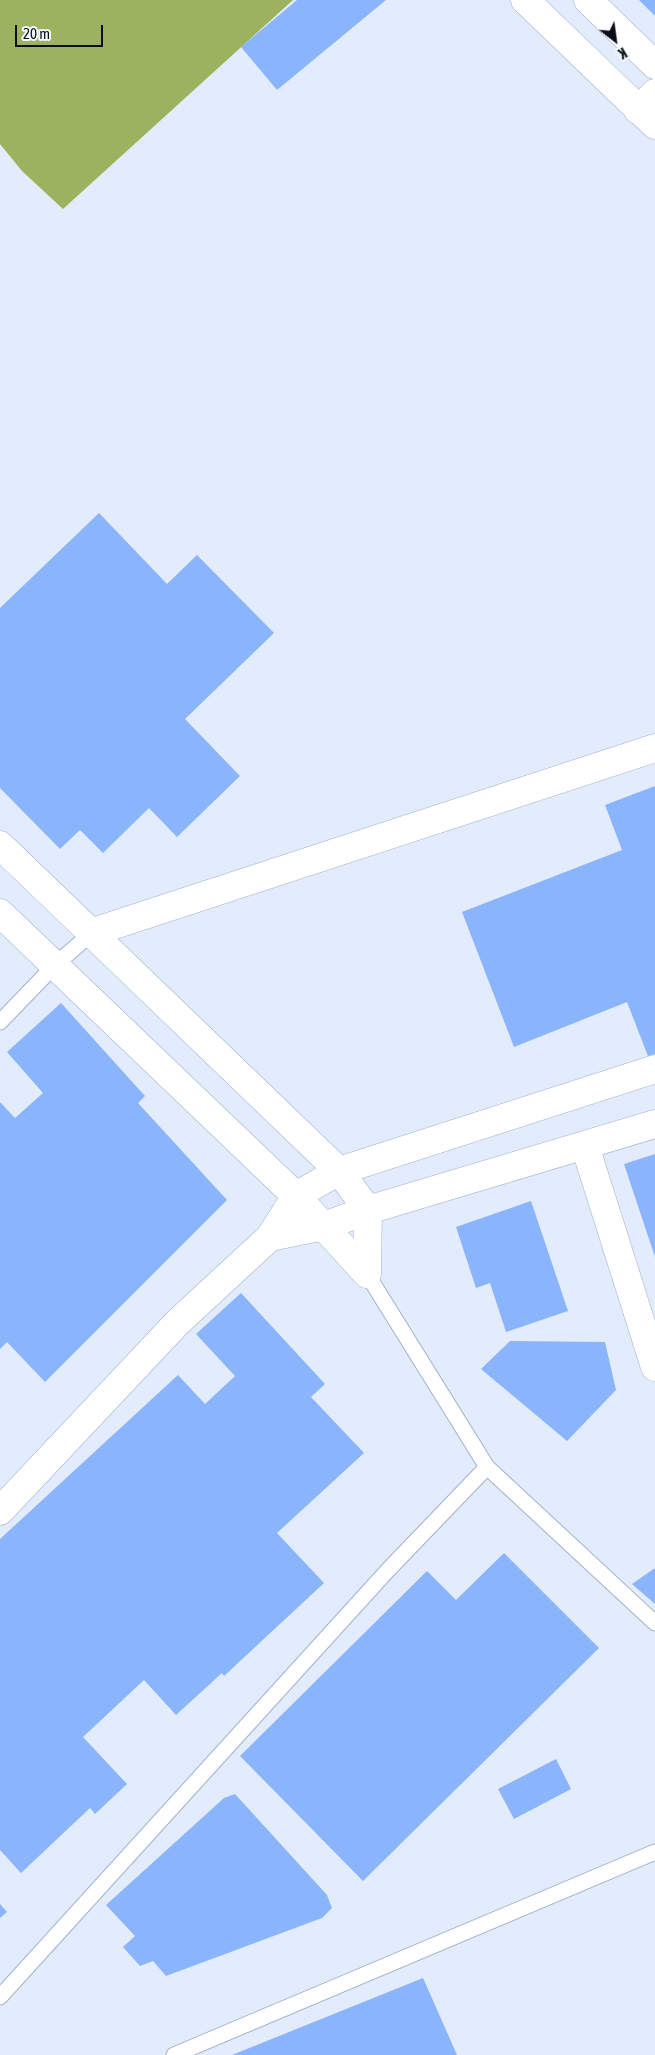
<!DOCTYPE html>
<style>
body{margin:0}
#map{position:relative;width:655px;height:2055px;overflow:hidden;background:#e2ecfc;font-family:"Asap Condensed",sans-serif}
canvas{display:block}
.north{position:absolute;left:590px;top:15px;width:50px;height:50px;-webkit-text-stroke:4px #f5f9fe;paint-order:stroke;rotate:150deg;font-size:14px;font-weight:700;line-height:20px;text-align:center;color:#090e17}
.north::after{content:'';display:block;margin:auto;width:18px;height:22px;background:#090e17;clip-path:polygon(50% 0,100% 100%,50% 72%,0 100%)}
.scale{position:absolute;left:15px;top:25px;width:88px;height:22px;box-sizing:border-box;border:2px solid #090e17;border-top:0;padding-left:6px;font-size:15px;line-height:18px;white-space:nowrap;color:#090e17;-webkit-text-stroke:4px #f5f9fe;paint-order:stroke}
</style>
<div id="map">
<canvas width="655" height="2055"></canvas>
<div class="north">K</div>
<div class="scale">20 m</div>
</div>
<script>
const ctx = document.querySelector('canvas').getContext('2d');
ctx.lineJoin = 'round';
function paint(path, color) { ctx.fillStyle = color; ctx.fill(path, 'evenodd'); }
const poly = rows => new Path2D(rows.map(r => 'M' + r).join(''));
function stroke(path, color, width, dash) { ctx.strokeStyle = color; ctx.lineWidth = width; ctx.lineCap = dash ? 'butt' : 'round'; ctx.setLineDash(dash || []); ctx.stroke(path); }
paint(poly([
 [0,0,293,0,63,209,22,171,0,144]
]), '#9db25e');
paint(poly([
 [297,0,386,0,277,90,241,47],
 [639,0,655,0,655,16],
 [99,513,167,584,197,555,274,633,185,719,240,776,177,837,149,808,103,853,80,830,60,849,0,788,0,608],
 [655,786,655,1054,648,1056,627,1002,514,1047,462,912,622,850,605,805],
 [61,1003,145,1096,138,1103,227,1200,45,1382,7,1342,0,1349,0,1102,15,1118,43,1093,7,1052],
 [655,1154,655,1257,624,1164],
 [531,1201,568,1311,506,1332,490,1283,476,1288,456,1227],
 [241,1293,325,1384,311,1397,364,1453,277,1533,324,1583,224,1676,222,1673,176,1715,144,1680,83,1737,127,1784,95,1814,90,1808,21,1873,0,1850,0,1539,178,1375,205,1404,235,1376,196,1334],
 [510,1341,605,1342,616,1390,567,1441,481,1369],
 [504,1553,599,1648,363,1881,240,1756,427,1571,456,1600],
 [655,1568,655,1604,632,1584],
 [556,1759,571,1789,514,1819,498,1789],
 [235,1794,327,1895,332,1908,322,1918,166,1976,153,1961,140,1966,123,1947,135,1936,106,1905,224,1798],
 [0,1904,7,1912,0,1918],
 [423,1978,457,2055,232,2055]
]), '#8ab4fb');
const service = poly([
 [0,1022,55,965,93,932],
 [367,1274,487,1467,655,1623],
 [0,1997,388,1570,487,1467],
 [174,2055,655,1852]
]);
const minor = poly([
 [638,110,655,93],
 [93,932,655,748],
 [585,1146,655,1367]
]);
const tertiary = poly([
 [525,0,655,125],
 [588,0,655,65],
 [0,845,339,1171,368,1210,367,1274],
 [0,913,296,1196,367,1274],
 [270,1237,324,1226,368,1210,655,1124],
 [0,1511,178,1322,270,1237,296,1196,339,1171,655,1069]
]);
stroke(service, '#a1b1cb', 17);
stroke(minor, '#a1b1cb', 29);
stroke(tertiary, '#a1b1cb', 29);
stroke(service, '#fff', 15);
stroke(minor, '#fff', 28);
stroke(tertiary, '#fff', 28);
</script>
